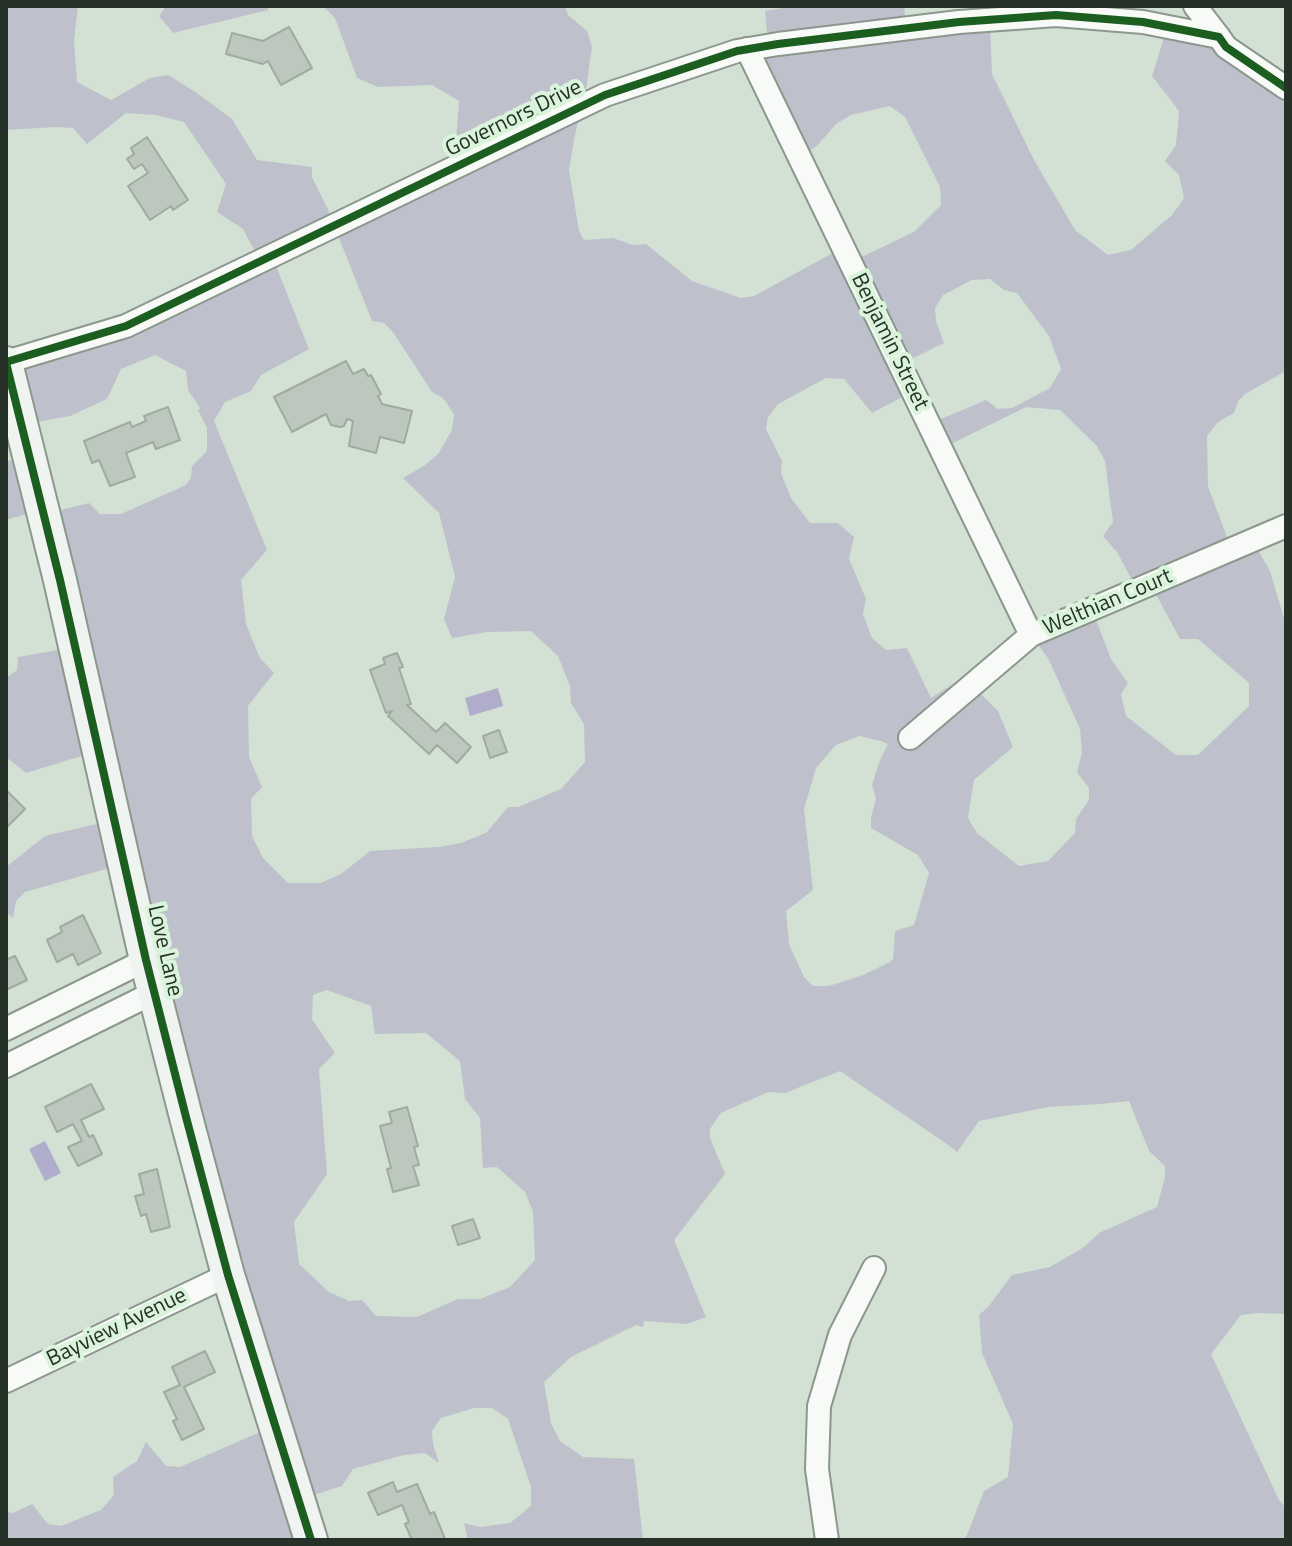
<!DOCTYPE html>
<style>
body{margin:0}
#map{position:relative;width:1292px;height:1546px;overflow:hidden;background:#d2e1d3;font-family:"Titillium Web",sans-serif}
canvas{display:block}
.frame{position:absolute;inset:0;border:8px solid #263127;pointer-events:none}
</style>
<div id="map">
<canvas width="1292" height="1546"></canvas>
<div class="frame"></div>
</div>
<script>
const ctx = document.querySelector('canvas').getContext('2d');
ctx.lineJoin = 'round';
function paint(path, color) { ctx.fillStyle = color; ctx.fill(path, 'evenodd'); }
const poly = rows => new Path2D(rows.map(r => 'M' + r).join(''));
function stroke(path, color, width, dash) { ctx.strokeStyle = color; ctx.lineWidth = width; ctx.lineCap = dash ? 'butt' : 'round'; ctx.setLineDash(dash || []); ctx.stroke(path); }
function write(font, color, halo, rows, align = 'center') {
  ctx.font = font + ' "Titillium Web",sans-serif'; ctx.lineWidth = 8; ctx.setLineDash([]); ctx.textBaseline = 'middle'; ctx.strokeStyle = halo; ctx.fillStyle = color; for (const [text, x, y, turn = 0] of rows) {
    ctx.save(); ctx.translate(x, y); ctx.rotate((+turn || 0) * Math.PI / 180); ctx.textAlign = isNaN(turn) ? turn : align; if (halo) ctx.strokeText(text, 0, 0); ctx.fillText(text, 0, 0); ctx.restore();
  }
}
paint(poly([
 [6,6,78,6,74,40,77,82,111,100,150,78,168,75,197,93,232,119,257,160,312,167,312,177,338,230,442,179,456,140,459,101,432,85,378,87,357,78,335,18,323,6,565,6,568,15,587,31,592,47,586,89,575,135,569,170,579,231,584,240,613,238,633,245,646,244,692,281,741,298,754,296,842,248,853,261,914,232,941,205,940,187,905,117,890,106,851,115,836,124,816,147,800,155,751,53,768,44,765,11,795,6,904,6,906,29,990,24,992,74,1034,160,1075,230,1108,255,1131,250,1172,215,1184,198,1179,175,1165,161,1176,145,1179,111,1152,76,1167,28,1215,37,1286,90,1286,371,1245,394,1238,401,1234,413,1218,422,1207,436,1208,486,1231,548,1253,541,1270,571,1286,625,1286,1314,1260,1313,1241,1315,1211,1354,1279,1500,1286,1508,1286,1540,962,1540,967,1535,984,1491,1008,1477,1013,1424,982,1353,979,1315,988,1307,1012,1275,1050,1267,1084,1247,1099,1233,1157,1207,1165,1177,1165,1166,1149,1151,1129,1101,1101,1104,1048,1107,979,1121,957,1152,951,1147,840,1071,785,1093,768,1092,721,1113,710,1129,710,1138,725,1174,674,1240,706,1317,687,1324,644,1321,643,1327,636,1325,571,1357,544,1382,551,1423,560,1441,583,1457,634,1459,643,1540,468,1540,464,1523,480,1527,510,1523,531,1506,531,1487,508,1419,492,1408,474,1408,441,1418,432,1431,433,1444,439,1463,425,1453,404,1455,353,1469,342,1486,301,1499,311,1540,6,1540,6,1512,13,1513,32,1504,48,1524,61,1526,101,1510,114,1495,113,1477,137,1461,146,1442,166,1466,180,1467,267,1429,113,867,25,892,16,901,13,918,6,912,6,867,45,836,105,822,98,751,26,773,6,757,6,678,17,670,18,657,53,651,74,643,45,514,89,503,100,514,121,514,186,485,191,477,192,466,207,451,207,428,198,410,200,408,188,390,186,371,155,355,121,369,107,399,70,416,26,424,11,367,260,261,243,229,217,212,226,184,184,122,155,115,126,113,87,144,73,128,56,127,6,130],
 [337,233,372,321,384,323,393,332,432,392,443,398,454,414,452,430,438,454,424,466,403,478,439,513,455,577,444,619,452,638,487,632,531,631,558,656,570,686,571,703,584,724,585,762,561,789,518,807,508,807,486,833,461,843,439,847,370,851,341,874,321,883,288,883,263,858,252,836,251,799,262,787,249,757,248,706,274,673,260,658,246,624,241,580,267,550,214,421,225,402,251,391,261,375,309,349,274,261],
 [990,279,1004,290,1017,293,1049,336,1061,369,1050,388,1012,408,998,409,986,400,934,422,946,444,951,444,1026,407,1060,410,1097,446,1105,461,1113,522,1103,536,1117,552,1138,591,1153,589,1180,639,1198,639,1249,683,1249,706,1198,755,1176,755,1126,716,1121,694,1128,683,1111,659,1093,612,1033,638,1048,658,1080,729,1082,753,1077,772,1089,788,1089,800,1076,819,1075,833,1048,861,1019,866,977,833,968,818,974,780,1013,747,998,711,966,679,961,679,931,698,907,648,886,650,872,638,863,614,866,599,849,559,854,537,838,523,810,523,791,498,781,473,782,461,766,429,768,417,778,404,826,378,844,379,872,413,912,392,903,363,944,343,936,321,935,308,943,295,972,280],
 [860,736,881,741,888,744,880,760,872,785,876,799,871,817,871,828,918,855,929,873,914,925,895,931,893,959,890,962,863,975,829,986,813,986,804,977,789,944,786,911,813,890,804,809,816,768,836,745],
 [327,990,371,1006,375,1034,426,1033,460,1061,465,1099,480,1118,483,1168,497,1167,525,1192,533,1212,535,1260,510,1287,480,1299,458,1299,417,1317,376,1316,362,1300,349,1301,329,1292,299,1264,294,1222,327,1174,319,1069,335,1053,312,1019,313,995],
 [166,6,276,6,268,8,268,10,173,33,159,16],
 [27,458,40,510,6,520,6,461]
]), '#bec1cc');
paint(poly([
 [498,688,503,706,470,716,465,698],
 [45,1141,61,1173,45,1181,29,1149]
]), '#b0accb');
const building = poly([
 [289,27,312,68,281,85,268,61,263,64,226,54,232,33,263,41,289,27],
 [147,137,188,200,173,210,171,206,150,220,128,186,148,173,142,164,134,169,127,159,134,154,131,148,147,137],
 [346,361,353,374,364,369,368,376,371,375,381,394,378,396,382,404,412,411,404,443,380,437,376,453,349,446,353,421,347,419,344,426,340,427,331,425,326,414,292,432,274,397,346,361],
 [168,407,180,440,156,449,153,442,126,453,135,477,110,486,99,460,92,463,84,441,130,422,132,427,146,421,144,416,168,407],
 [397,653,403,667,399,668,411,704,407,705,436,732,445,723,471,747,457,763,437,745,429,754,388,716,392,711,386,713,370,670,385,664,383,658,397,653],
 [499,730,507,752,490,758,483,736,499,730],
 [6,790,25,809,6,828,6,790],
 [83,915,101,953,78,965,73,954,57,962,47,940,62,932,60,927,83,915],
 [15,956,27,980,6,990,6,960,15,956],
 [91,1084,104,1109,81,1120,89,1137,93,1135,102,1154,78,1166,68,1147,82,1141,73,1124,57,1132,45,1107,91,1084],
 [407,1107,418,1146,414,1147,419,1165,413,1166,419,1185,393,1192,387,1169,391,1168,380,1126,392,1123,389,1112,407,1107],
 [157,1169,170,1227,151,1232,146,1214,141,1216,135,1196,144,1194,139,1174,157,1169],
 [473,1219,480,1238,458,1245,452,1226,473,1219],
 [205,1351,215,1372,184,1387,204,1429,182,1440,173,1421,177,1419,164,1392,180,1385,172,1367,205,1351],
 [393,1482,397,1492,417,1484,430,1514,434,1512,445,1539,412,1540,405,1524,409,1522,402,1505,378,1515,368,1493,393,1482]
]);
paint(building, '#bcc8bd');
stroke(building, '#9faba0', 2);
const street = poly([
 [1195,6,1219,37],
 [747,49,1031,635],
 [6,362,126,326,605,95,737,51,778,44,959,22,1056,15,1143,22,1219,37,1226,47,1286,88],
 [910,738,1031,635,1286,526],
 [6,1029,146,960],
 [6,1066,155,992],
 [6,1381,228,1275],
 [827,1540,817,1469,819,1406,840,1335,874,1268]
]);
const secondary = poly([
 [6,363,60,580,146,960,186,1117,228,1275,311,1540]
]);
stroke(street, '#8c978d', 26);
stroke(secondary, '#8c978d', 36);
stroke(street, '#f8faf8', 22);
stroke(secondary, '#eff4f0', 32);
stroke(poly([
 [6,362,126,326,605,95,737,51,778,44,959,22,1056,15,1143,22,1219,37,1226,47,1286,88],
 [6,363,60,580,146,960,186,1117,228,1275,311,1540]
]), '#1b5e20', 8);
write('22px', '#263127', '#d9f4db', [
 ["Governors Drive",514,119,-26],
 ["Benjamin Street",889,342,64],
 ["Welthian Court",1108,603,-23],
 ["Love Lane",164,951,77],
 ["Bayview Avenue",117,1328,-26]
]);
</script>
